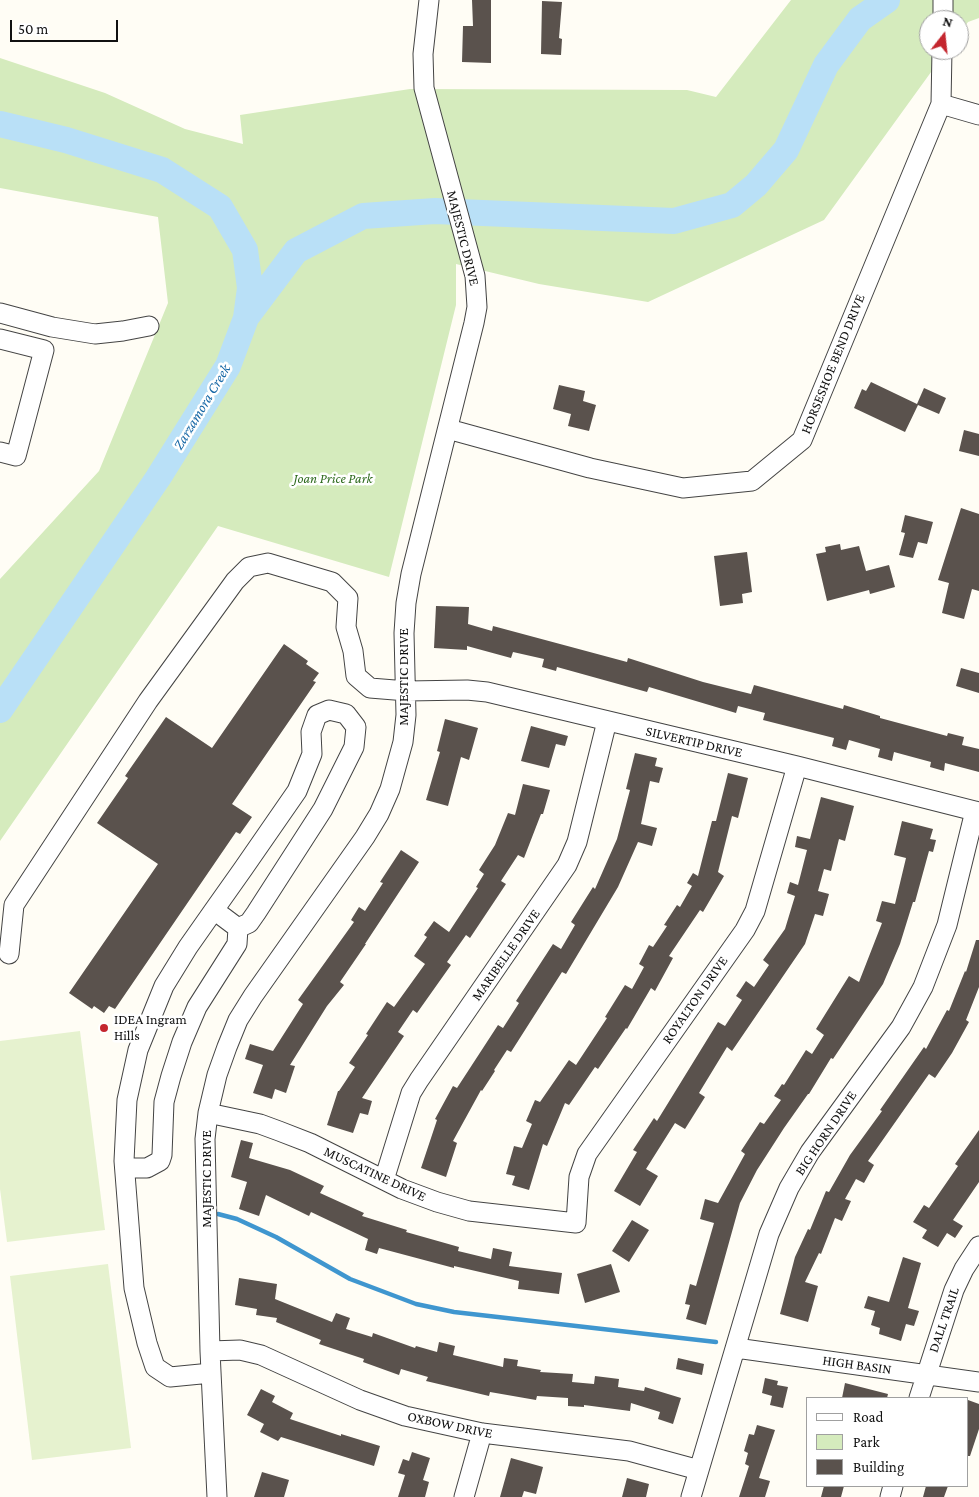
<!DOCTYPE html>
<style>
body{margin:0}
#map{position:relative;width:979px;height:1497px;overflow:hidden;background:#fffdf5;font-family:"Crimson Pro",serif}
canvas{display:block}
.legend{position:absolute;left:806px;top:1397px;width:162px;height:90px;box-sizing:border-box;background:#fff;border:1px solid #a0a0a0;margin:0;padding:6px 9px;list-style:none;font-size:15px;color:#111}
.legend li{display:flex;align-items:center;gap:10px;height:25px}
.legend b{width:25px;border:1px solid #a0a0a0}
.north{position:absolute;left:919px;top:10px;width:50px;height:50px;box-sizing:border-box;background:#fff;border:1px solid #a0a0a0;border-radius:50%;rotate:16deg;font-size:14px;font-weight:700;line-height:20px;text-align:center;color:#111}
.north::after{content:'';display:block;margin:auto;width:18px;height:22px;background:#c4262e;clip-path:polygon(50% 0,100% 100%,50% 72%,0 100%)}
.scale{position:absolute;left:10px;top:20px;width:108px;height:22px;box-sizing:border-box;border:2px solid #111;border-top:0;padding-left:6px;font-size:15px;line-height:18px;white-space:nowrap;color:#111;-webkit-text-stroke:4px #fff;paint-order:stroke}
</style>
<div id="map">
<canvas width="979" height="1497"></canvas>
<ul class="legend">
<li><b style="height:6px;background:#fff"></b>Road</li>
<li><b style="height:14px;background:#d5ebbd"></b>Park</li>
<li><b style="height:14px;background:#5a524d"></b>Building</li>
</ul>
<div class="north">N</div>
<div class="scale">50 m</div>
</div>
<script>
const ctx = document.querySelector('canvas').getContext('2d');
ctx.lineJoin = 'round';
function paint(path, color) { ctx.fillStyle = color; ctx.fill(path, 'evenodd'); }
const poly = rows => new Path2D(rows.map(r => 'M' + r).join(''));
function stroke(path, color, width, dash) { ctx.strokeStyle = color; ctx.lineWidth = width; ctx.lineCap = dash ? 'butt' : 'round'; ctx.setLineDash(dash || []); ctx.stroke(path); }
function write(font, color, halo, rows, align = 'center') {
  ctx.font = font + ' "Crimson Pro",serif'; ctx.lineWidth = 5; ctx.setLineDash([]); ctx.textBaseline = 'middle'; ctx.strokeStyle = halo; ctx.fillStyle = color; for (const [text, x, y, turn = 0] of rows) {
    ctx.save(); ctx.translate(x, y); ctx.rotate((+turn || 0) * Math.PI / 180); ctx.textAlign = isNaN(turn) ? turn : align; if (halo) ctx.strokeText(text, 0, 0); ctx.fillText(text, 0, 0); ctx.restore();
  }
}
paint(poly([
 [791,0,979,0,979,18,968,22,959,34,959,20,929,20,929,50,947,50,824,220,648,302,539,284,456,264,456,305,389,577,218,526,0,841,0,579,99,471,168,303,158,217,0,188,0,58,105,93,185,129,243,144,240,115,410,89,687,90,716,97]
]), '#d5ebbd');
paint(poly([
 [80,1031,105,1230,7,1242,0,1189,0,1041],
 [108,1264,131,1448,32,1460,10,1276]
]), '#e6f2cf');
stroke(poly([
 [218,1214,237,1219,276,1237,350,1279,416,1304,454,1312,716,1342]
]), '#3f96cf', 4.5);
stroke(poly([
 [0,124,66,140,162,170,220,207,245,250,250,288,246,318,228,366,158,478,0,710],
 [248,315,296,251,363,216,435,211,674,221,732,205,756,185,786,150,826,65,860,19,887,0]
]), '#b9e0f7', 26);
paint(poly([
 [472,0,491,0,491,63,462,62,463,26,473,26],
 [542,1,562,2,559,38,562,39,561,55,541,54],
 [871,382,917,404,924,388,946,398,939,414,918,405,905,432,854,408,862,389,866,391],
 [559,385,585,391,583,401,596,405,589,431,568,426,571,414,553,409],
 [964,430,979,434,979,456,959,451],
 [961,508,979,514,979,591,972,589,964,619,942,613,949,583,938,580],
 [905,515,933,522,927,544,918,542,913,558,899,555,905,533,901,532],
 [840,544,841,550,859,546,866,571,889,565,895,587,870,594,869,590,827,601,816,554,826,552,825,547],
 [747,552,752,592,742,594,743,603,720,606,714,556],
 [436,606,469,607,468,624,492,631,493,626,627,662,628,658,703,682,751,694,754,685,843,709,844,705,880,716,880,718,947,736,948,733,964,737,962,745,979,749,979,772,945,763,944,771,930,767,931,762,894,752,892,761,878,757,880,749,849,740,846,750,832,746,834,738,763,720,765,713,738,706,736,713,649,687,647,692,557,667,556,671,542,667,544,659,513,652,511,658,467,646,467,650,434,648],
 [284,644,308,661,306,664,319,673,313,681,316,682,232,804,252,817,240,834,236,832,115,1009,109,1006,104,1013,94,1006,92,1009,69,993,158,864,97,823,128,778,125,776,166,717,212,748],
 [961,668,979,673,979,693,956,686],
 [445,719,478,728,469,760,461,757,448,806,426,800,440,752,437,751],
 [531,726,568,736,565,746,556,744,549,768,521,761],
 [635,753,657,758,655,766,663,768,659,783,650,781,641,824,657,828,652,846,638,842,618,887,566,974,562,972,511,1052,507,1050,494,1070,495,1071,482,1091,481,1090,453,1141,457,1143,446,1177,421,1168,437,1120,435,1119,453,1086,457,1088,498,1025,503,1028,519,1003,516,1001,553,944,561,949,575,925,571,922,593,887,595,889,617,839,630,790,626,789],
 [728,773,748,778,738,818,732,816,718,872,724,876,703,912,700,910,669,956,673,958,655,991,651,988,627,1029,626,1028,598,1069,595,1067,569,1105,565,1103,547,1146,543,1144,529,1190,512,1185,515,1176,506,1174,514,1146,522,1148,532,1124,526,1121,535,1100,540,1102,569,1060,576,1065,607,1018,605,1017,625,985,632,989,644,967,639,964,649,945,653,947,667,926,664,925,677,905,680,907,692,886,687,883,693,873,698,876,712,821,716,821],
 [523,784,550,790,543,814,541,814,524,858,518,855,501,881,506,884,470,938,466,935,447,962,451,965,417,1013,413,1010,398,1032,404,1036,362,1098,372,1101,368,1115,360,1113,353,1133,327,1125,338,1091,339,1091,355,1067,349,1063,368,1035,366,1034,387,1002,394,1007,425,964,414,956,427,937,424,935,434,921,449,932,478,888,476,887,484,874,479,870,495,845,508,813,515,815],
 [821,797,854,806,845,841,839,839,831,871,824,869,818,891,829,894,823,916,815,914,805,944,732,1051,727,1047,699,1093,705,1097,685,1129,675,1123,646,1169,658,1176,640,1206,614,1191,637,1152,633,1150,654,1118,657,1121,718,1022,725,1026,742,1000,736,996,746,981,754,987,769,965,763,960,785,929,795,896,787,893,790,882,798,885,807,850,795,847,797,836,810,839],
 [902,821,933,829,930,839,936,840,933,852,929,851,915,902,913,902,900,944,883,984,833,1059,831,1058,809,1094,808,1094,784,1128,757,1170,740,1203,706,1325,686,1319,690,1305,685,1304,690,1284,696,1286,714,1223,700,1219,705,1199,718,1203,745,1154,741,1151,760,1122,764,1124,781,1100,774,1096,782,1084,784,1085,806,1050,812,1054,824,1035,816,1029,849,976,859,982,882,923,876,921,882,901,895,904,906,858,894,855],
 [401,850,419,862,365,944,366,944,340,982,344,985,327,1006,290,1065,295,1066,286,1093,275,1089,272,1099,253,1093,263,1065,245,1059,250,1044,273,1051,303,1004,298,1000,354,922,351,920,359,907,365,911,383,883,380,882],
 [976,940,979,940,979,987,966,1020,969,1022,952,1053,935,1078,929,1074,868,1161,874,1165,864,1183,856,1179,845,1199,851,1201,842,1221,835,1218,821,1254,819,1253,805,1282,818,1286,808,1322,780,1314,795,1257,808,1229,810,1230,826,1191,829,1192,850,1155,882,1111,880,1110,924,1047,926,1049,947,1010,949,1011,965,971,966,972],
 [979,1130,979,1182,953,1220,963,1226,955,1238,947,1233,938,1247,922,1238,927,1230,913,1222,924,1205,929,1208,958,1166,955,1164],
 [241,1140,253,1143,249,1158,290,1170,324,1186,320,1193,364,1213,362,1216,407,1230,406,1232,459,1247,458,1251,491,1259,493,1248,512,1252,509,1266,562,1273,559,1294,518,1289,519,1281,454,1266,454,1268,379,1248,377,1254,365,1250,368,1239,311,1212,309,1216,266,1195,259,1216,239,1209,247,1182,231,1177],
 [632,1220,649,1230,629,1262,612,1251],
 [903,1257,921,1263,908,1308,919,1311,914,1326,906,1324,901,1341,879,1334,880,1328,871,1325,875,1311,864,1308,868,1296,889,1302],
 [611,1264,620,1292,585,1303,577,1274],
 [239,1278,277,1284,275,1299,332,1322,336,1313,350,1318,346,1329,372,1337,373,1333,415,1348,416,1346,437,1352,439,1342,455,1346,453,1355,503,1367,504,1358,518,1360,517,1366,541,1370,540,1372,573,1374,572,1382,594,1384,595,1376,619,1379,618,1387,644,1391,645,1387,681,1398,673,1424,658,1419,660,1412,631,1403,630,1411,584,1405,584,1407,568,1406,568,1398,537,1396,536,1400,490,1392,489,1396,426,1381,428,1377,401,1369,399,1375,363,1362,364,1359,319,1344,321,1340,276,1322,277,1318,256,1315,257,1309,235,1305],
 [678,1358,704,1364,702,1375,676,1369],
 [765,1378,778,1381,777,1385,788,1387,783,1408,770,1405,772,1396,762,1393],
 [845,1383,888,1394,887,1398,842,1398],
 [261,1389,275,1396,272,1402,293,1413,290,1419,341,1436,341,1434,380,1446,374,1466,281,1437,278,1441,260,1432,264,1424,247,1415],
 [968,1400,979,1404,979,1429,970,1456,968,1456],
 [757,1425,775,1430,759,1478,770,1481,765,1497,739,1497,749,1466,745,1464,748,1453,744,1451,749,1434,754,1435],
 [412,1452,430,1458,423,1480,429,1482,425,1497,398,1497,405,1475,398,1473,403,1459,409,1461],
 [511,1458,543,1467,536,1494,524,1491,522,1497,500,1497],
 [262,1472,289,1480,284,1497,254,1497],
 [627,1478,649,1484,646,1497,622,1497],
 [824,1486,844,1486,841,1497,821,1497],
 [926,1486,948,1486,944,1497,923,1497]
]), '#5a524d');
const minor = poly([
 [943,20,943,0],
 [941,104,979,115],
 [0,313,52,327,95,334,123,331,149,326],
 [0,339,44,350,16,456,0,452],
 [448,429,590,468,683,488,752,481,802,440,941,104,942,50],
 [9,954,14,905,148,701,235,581,249,567,268,563,332,582,348,598,346,627,353,651,356,676,370,688,407,691,467,690,487,692,797,766,979,812],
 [208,1113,260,1124,279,1131,310,1143,402,1189,437,1202,469,1211,576,1223,579,1177,587,1154,745,930,755,911,797,766],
 [125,1168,147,1168,160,1161,162,1155,164,1102,171,1076,182,1042,197,1007,237,944,238,928],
 [384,1180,411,1093,419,1080,567,865,577,842,607,721],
 [736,1348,979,1382],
 [210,1351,240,1350,261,1355,360,1400,405,1416,482,1433,629,1451,699,1470],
 [211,1373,170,1377,155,1367,147,1343,134,1288,124,1161,127,1100,138,1050,164,986,188,947,214,910,243,869,297,791,312,754,311,732,317,715,329,710,346,714,356,727,354,747,323,809,256,913,249,923,238,928,214,910],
 [919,1398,954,1290,964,1269,979,1246],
 [217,1497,210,1351,205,1139,208,1113,217,1075,227,1047,238,1020,253,996,365,837,379,814,390,789,403,742,406,715,404,633,406,603,411,574,474,323,477,307,475,276,424,88,423,54,429,0],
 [464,1497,482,1433],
 [691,1497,769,1234,789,1188,810,1152,901,1027,923,987,947,925,975,811],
 [890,1497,893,1486]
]);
stroke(minor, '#444', 21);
stroke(minor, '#fff', 19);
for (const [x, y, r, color] of [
 [104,1028,5,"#c4262e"]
]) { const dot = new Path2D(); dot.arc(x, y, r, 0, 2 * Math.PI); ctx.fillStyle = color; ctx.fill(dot); stroke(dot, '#fff', 2); }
write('14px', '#111', '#fff', [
 ["MAJESTIC DRIVE",463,238,76],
 ["HORSESHOE BEND DRIVE",833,364,-68],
 ["MAJESTIC DRIVE",404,677,-90],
 ["SILVERTIP DRIVE",694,742,13],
 ["MARIBELLE DRIVE",506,955,-55],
 ["ROYALTON DRIVE",695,1000,-55],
 ["BIG HORN DRIVE",826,1133,-56],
 ["MUSCATINE DRIVE",375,1174,25],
 ["MAJESTIC DRIVE",207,1179,-90],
 ["DALL TRAIL",944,1320,-71],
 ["HIGH BASIN",857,1365,8],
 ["OXBOW DRIVE",450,1425,12]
]);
write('italic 14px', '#2f6b1f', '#fff', [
 ["Joan Price Park",333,479]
]);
write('14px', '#111', '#fff', [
 ["IDEA Ingram",114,1020],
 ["Hills",114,1036]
], 'left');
write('italic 15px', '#1768a6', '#fff', [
 ["Zarzamora Creek",202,407,-59]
]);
</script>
